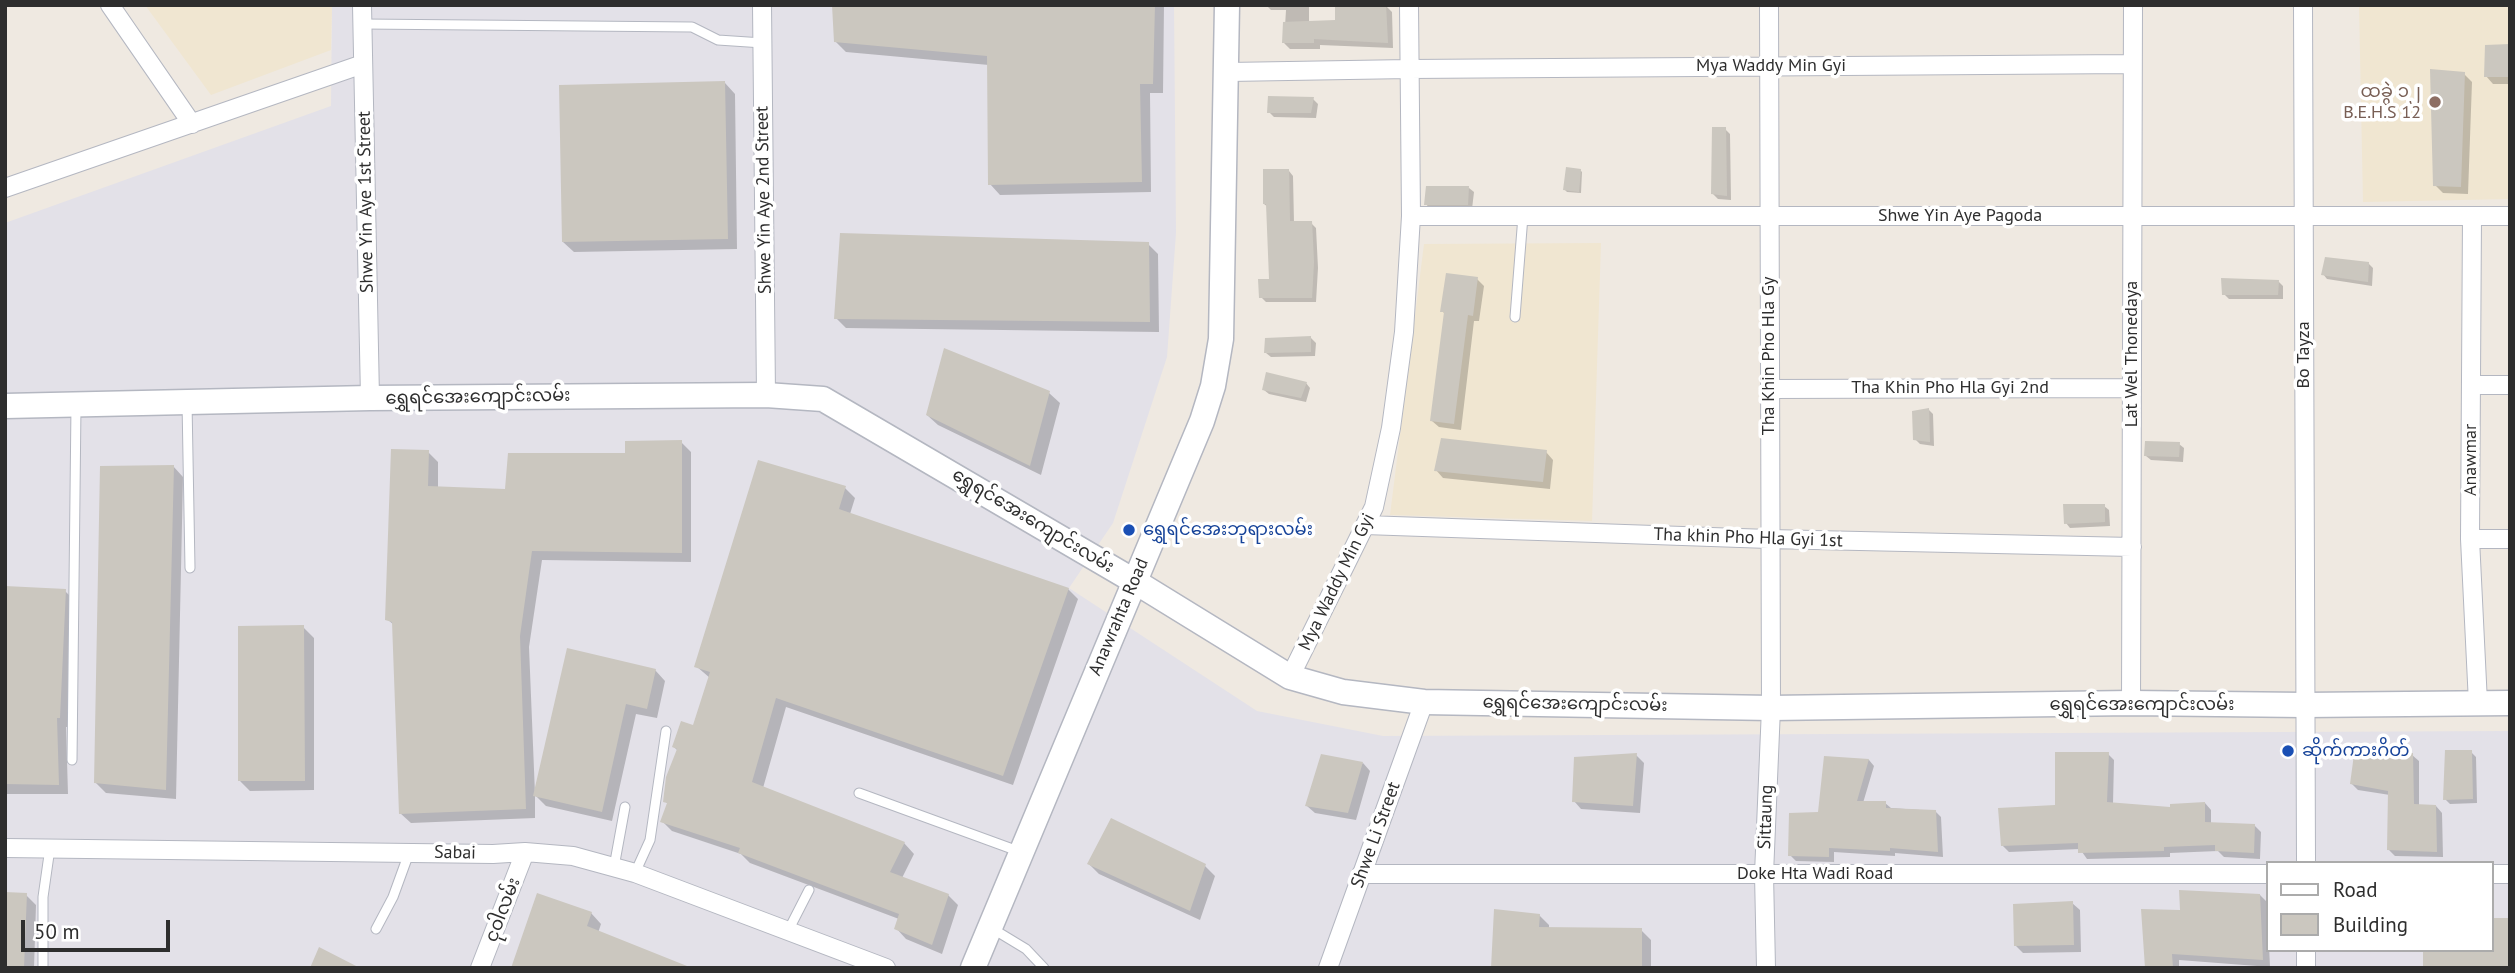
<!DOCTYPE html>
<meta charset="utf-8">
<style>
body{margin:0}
#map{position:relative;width:2515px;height:973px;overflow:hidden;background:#efe9e1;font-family:"PT Sans",sans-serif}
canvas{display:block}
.frame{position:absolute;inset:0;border:7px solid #2e2e2e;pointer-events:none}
.legend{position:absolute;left:2266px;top:861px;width:228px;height:91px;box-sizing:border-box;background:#fff;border:2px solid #ababab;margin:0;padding:9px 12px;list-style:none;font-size:21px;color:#2e2e2e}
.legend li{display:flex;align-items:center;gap:14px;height:35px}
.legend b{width:35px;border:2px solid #ababab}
.scale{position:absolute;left:21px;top:920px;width:149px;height:32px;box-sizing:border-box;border:4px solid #2e2e2e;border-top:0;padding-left:9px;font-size:21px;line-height:24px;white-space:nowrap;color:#2e2e2e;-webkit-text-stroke:5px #fff;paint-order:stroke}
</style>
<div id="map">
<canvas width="2515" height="973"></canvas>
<div class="frame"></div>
<ul class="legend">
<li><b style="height:9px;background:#fff"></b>Road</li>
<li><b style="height:19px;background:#cbc7bf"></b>Building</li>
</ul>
<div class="scale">50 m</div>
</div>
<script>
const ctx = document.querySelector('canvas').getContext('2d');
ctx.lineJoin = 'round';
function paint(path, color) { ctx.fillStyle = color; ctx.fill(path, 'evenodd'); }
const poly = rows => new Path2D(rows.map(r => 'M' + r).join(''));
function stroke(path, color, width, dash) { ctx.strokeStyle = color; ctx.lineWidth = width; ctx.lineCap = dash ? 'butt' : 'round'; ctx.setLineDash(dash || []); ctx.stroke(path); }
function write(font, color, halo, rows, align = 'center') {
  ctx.font = font + ' "PT Sans","Noto Sans Myanmar",sans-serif'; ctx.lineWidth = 7; ctx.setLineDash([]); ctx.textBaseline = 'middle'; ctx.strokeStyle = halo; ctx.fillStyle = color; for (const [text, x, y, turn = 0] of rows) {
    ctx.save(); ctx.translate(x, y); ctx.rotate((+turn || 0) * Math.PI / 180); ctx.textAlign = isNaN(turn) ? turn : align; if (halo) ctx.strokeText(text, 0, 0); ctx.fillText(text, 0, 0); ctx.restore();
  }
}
paint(poly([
 [332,5,1174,5,1176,233,1167,357,1113,523,1069,588,1257,711,1383,736,2510,731,2510,968,5,968,5,223,331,106],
 [2268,863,2492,863,2492,950,2268,950]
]), '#e3e1e8');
paint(poly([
 [145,5,332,5,331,50,211,95],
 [2359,5,2510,5,2510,199,2363,202],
 [1601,243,1592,521,1390,515,1424,244]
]), '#f0e6d1');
paint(poly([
 [834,5,1164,5,1163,93,1150,93,1151,192,1000,195,990,184,989,65,846,52,835,41],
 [1266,5,1309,5,1309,23,1336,22,1386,6,1392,12,1393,48,1320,45,1320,49,1290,49,1284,43,1286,10,1271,10],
 [2510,46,2510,84,2493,84,2486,76],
 [2464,74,2472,82,2468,194,2443,193,2435,185],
 [725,83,735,94,737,249,574,252,563,242],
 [1313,99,1318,104,1316,118,1274,117,1269,112],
 [1725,129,1730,134,1731,200,1718,199,1713,194],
 [1580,170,1582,172,1581,193,1567,192,1565,190],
 [1289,171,1293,176,1294,223,1311,223,1316,228,1318,268,1316,302,1266,302,1261,297,1271,281,1268,207,1264,204],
 [1469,188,1474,192,1472,209,1430,209,1426,204],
 [1148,244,1158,254,1159,332,846,328,836,318],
 [2368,263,2373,268,2372,286,2327,279,2323,274],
 [1477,279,1484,286,1479,321,1474,321,1461,430,1439,427,1432,421,1446,315,1442,311],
 [2278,281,2283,286,2283,299,2229,299,2224,294],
 [1311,338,1316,343,1315,356,1271,357,1266,353],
 [1306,383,1310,388,1306,402,1269,394,1264,390],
 [1049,393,1060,403,1041,475,938,425,927,415],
 [1928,409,1933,414,1934,446,1920,444,1915,439],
 [681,442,691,452,691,562,542,560,529,647,535,794,655,670,665,681,657,718,636,714,612,821,546,806,535,795,535,818,411,823,400,813,394,625,387,619,428,452,438,462,438,488,507,491,627,455],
 [2179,444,2184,448,2183,462,2151,460,2146,456],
 [1546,452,1553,460,1550,489,1443,478,1436,470],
 [173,466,183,477,176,799,106,793,95,782],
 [845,488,855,498,850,514,1068,589,1078,599,1013,785,786,707,763,788,904,843,914,854,902,878,948,895,958,905,942,954,906,939,896,928,899,919,750,863,741,854,672,831,662,821,668,804,665,801,678,751,674,747,694,727,710,678,696,666],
 [2104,506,2109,510,2110,526,2070,528,2066,523],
 [5,588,65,591,75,601,70,727,66,727,68,794,5,794],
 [303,627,314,638,314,790,250,791,240,781],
 [2471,752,2476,757,2477,803,2450,804,2445,799],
 [2108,754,2114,760,2113,804,2172,809,2205,803,2211,810,2211,824,2254,825,2261,832,2260,859,2224,857,2218,851,2170,853,2170,857,2087,859,2080,849,2009,852,2002,845,2056,807],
 [1636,755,1644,763,1640,813,1581,809,1574,801],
 [2412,755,2419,761,2419,806,2436,806,2442,813,2443,857,2395,856,2389,850,2390,795,2358,790,2351,783],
 [1826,758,1869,760,1874,766,1863,803,1885,803,1891,808,1935,811,1941,817,1943,857,1895,853,1895,856,1834,852,1834,862,1796,861,1790,855,1820,814],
 [1363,763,1370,771,1356,820,1315,813,1307,806],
 [1089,864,1205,866,1215,876,1200,920,1099,874],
 [26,895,36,905,34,968,5,968],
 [2260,895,2267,902,2270,967,2179,960,2179,968,2146,968,2181,912],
 [2072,903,2080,910,2081,952,2023,953,2015,945],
 [591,913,601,924,598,933,513,968],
 [1539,915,1549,925,1549,929,1641,930,1651,940,1651,968,1493,968]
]), '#0003');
paint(poly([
 [832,5,1155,5,1153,84,1140,84,1142,182,988,185,987,56,834,42],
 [1335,5,1386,5,1388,43,1314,39,1314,43,1282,43,1283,22,1335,20],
 [2510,44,2510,77,2484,77,2485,45],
 [2430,69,2465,72,2461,187,2433,186],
 [725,81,728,239,562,242,559,85],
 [1268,96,1314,97,1311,113,1267,113],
 [1712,127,1726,127,1727,196,1711,194],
 [1566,167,1581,169,1579,192,1563,190],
 [1263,169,1289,169,1290,221,1312,221,1314,262,1312,298,1259,298,1258,279,1269,279,1266,204,1263,204],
 [1426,186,1469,186,1468,205,1424,205],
 [840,233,1149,242,1150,322,834,319],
 [2325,257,2369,262,2368,282,2321,275],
 [1446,273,1478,277,1473,316,1468,315,1454,424,1430,421,1444,312,1440,312],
 [2221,278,2279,280,2278,295,2222,295],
 [1311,336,1311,352,1264,353,1265,338],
 [944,348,1050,391,1030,466,926,415],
 [1266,372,1307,382,1301,398,1262,390],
 [1929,408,1930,442,1913,440,1912,411],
 [1441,438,1547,450,1543,482,1434,471],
 [682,440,682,553,532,551,520,636,526,809,399,814,392,622,385,620,391,449,429,450,428,486,505,489,508,453,625,453,625,441],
 [2145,441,2180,442,2179,457,2144,456],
 [758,460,846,486,839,509,1069,588,1003,776,776,698,752,782,905,842,890,872,949,894,932,945,894,929,899,914,738,853,740,848,660,822,667,803,663,802,666,777,677,749,672,747,681,721,693,725,710,672,694,667],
 [174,465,166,790,94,783,100,466],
 [2063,504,2105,504,2105,522,2064,524],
 [5,586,66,589,60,718,57,718,59,785,5,784],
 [304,625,305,781,238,781,238,626],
 [567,648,656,669,647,709,626,704,602,812,533,796],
 [2355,747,2413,753,2414,804,2436,805,2437,852,2387,850,2388,791,2350,784],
 [2445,750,2472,750,2473,799,2443,800],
 [2055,752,2109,752,2107,802,2170,807,2170,804,2205,802,2205,822,2255,824,2254,853,2215,851,2215,845,2164,847,2164,851,2078,853,2078,843,2001,846,1998,808,2055,805],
 [1637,753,1633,806,1572,802,1574,757],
 [1321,754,1363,762,1348,813,1305,806],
 [1824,756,1869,759,1857,801,1886,801,1886,808,1936,810,1938,852,1890,848,1890,851,1829,848,1829,857,1788,856,1789,813,1818,812],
 [1111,818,1206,864,1190,911,1087,864],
 [2179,890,2260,894,2263,960,2172,954,2173,968,2145,968,2141,909,2180,910],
 [5,892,27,893,24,968,5,968],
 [537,893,592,912,587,926,692,968,511,968],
 [2073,901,2074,945,2014,946,2013,904],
 [1494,909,1540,914,1539,927,1642,928,1642,968,1491,968],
 [2492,918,2510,918,2510,968,2423,968,2423,950,2492,950],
 [319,947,360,968,310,968]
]), '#cbc7bf');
const lane = poly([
 [363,24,692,27,718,40,763,43],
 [1515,317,1523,216],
 [187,402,190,568],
 [72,760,76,406],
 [859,793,1018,851],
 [614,867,625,807],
 [635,873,650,840,666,731],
 [376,929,393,897,409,853],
 [993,929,1026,949,1044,968],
 [788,931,809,890],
 [43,968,43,897,50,848]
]);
const street = poly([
 [110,5,192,124],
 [362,5,370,398],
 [762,5,766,395],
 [2303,5,2306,863],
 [1228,72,1409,69,2132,64],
 [5,188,363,64],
 [1411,216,2510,216],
 [2472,216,2470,539,2478,703],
 [2471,385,2510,385],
 [1769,389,2132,388],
 [1365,525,1769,539,2132,547],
 [2470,539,2510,539],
 [1290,677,1374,507,1391,428,1404,332,1411,216,1409,5],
 [2131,703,2133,5],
 [5,848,493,854,525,852,573,856,635,873,886,968],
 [1361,874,2268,874],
 [2492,874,2510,874],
 [2306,950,2306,968],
 [480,968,525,852],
 [1328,968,1424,702],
 [1766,968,1764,874,1771,708,1769,5]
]);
const secondary = poly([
 [5,406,370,398,766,395,823,399,1134,581,1290,677,1343,692,1424,702,1771,708,2131,703,2304,705,2510,703],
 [973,968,1202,421,1213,386,1221,339,1227,5]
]);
stroke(lane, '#b4b7c1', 11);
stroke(street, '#b4b7c1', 20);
stroke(secondary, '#b4b7c1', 27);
stroke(lane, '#fff', 9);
stroke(street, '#fff', 18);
stroke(secondary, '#fff', 24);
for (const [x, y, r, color] of [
 [2435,102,7,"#8d6e63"],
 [1129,530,7,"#1a4fb4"],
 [2288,751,7,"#1a4fb4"]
]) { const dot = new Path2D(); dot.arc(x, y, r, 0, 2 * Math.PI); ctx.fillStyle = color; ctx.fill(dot); stroke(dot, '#fff', 2.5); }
write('18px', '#2e2e2e', '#fff', [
 ["Mya Waddy Min Gyi",1771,66],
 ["Shwe Yin Aye 2nd Street",764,200,-91],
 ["Shwe Yin Aye 1st Street",366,202,-91],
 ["Shwe Yin Aye Pagoda",1960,216],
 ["Lat Wel Thonedaya",2132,354,-90],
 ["Bo Tayza",2304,355,-90],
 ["Tha Khin Pho Hla Gy",1769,356,-90],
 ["Tha Khin Pho Hla Gyi 2nd",1950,388],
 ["ရွှေရင်အေးကျောင်းလမ်း",478,397,-1],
 ["Anawmar",2471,460,-90],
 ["ရွှေရင်အေးကျောင်းလမ်း",1033,521,31],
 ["Tha khin Pho Hla Gyi 1st",1748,538,2],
 ["Mya Waddy Min Gyi",1337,582,-64],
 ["Anawrahta Road",1119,617,-67],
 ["ရွှေရင်အေးကျောင်းလမ်း",1575,704,1],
 ["ရွှေရင်အေးကျောင်းလမ်း",2142,705],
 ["Sittaung",1766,817,-88],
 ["Shwe Li Street",1376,835,-70],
 ["Sabai",455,853,1],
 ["Doke Hta Wadi Road",1815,874],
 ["ငုဝါလမ်း",503,910,-69]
]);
write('18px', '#785e54', '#fff', [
 ["ထခွဲ ၁၂",2421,92],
 ["B.E.H.S 12",2421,113]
], 'right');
write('18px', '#164399', '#fff', [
 ["ရွှေရင်အေးဘုရားလမ်း",1143,530],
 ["ဆိုက်ကားဂိတ်",2302,751]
], 'left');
</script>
